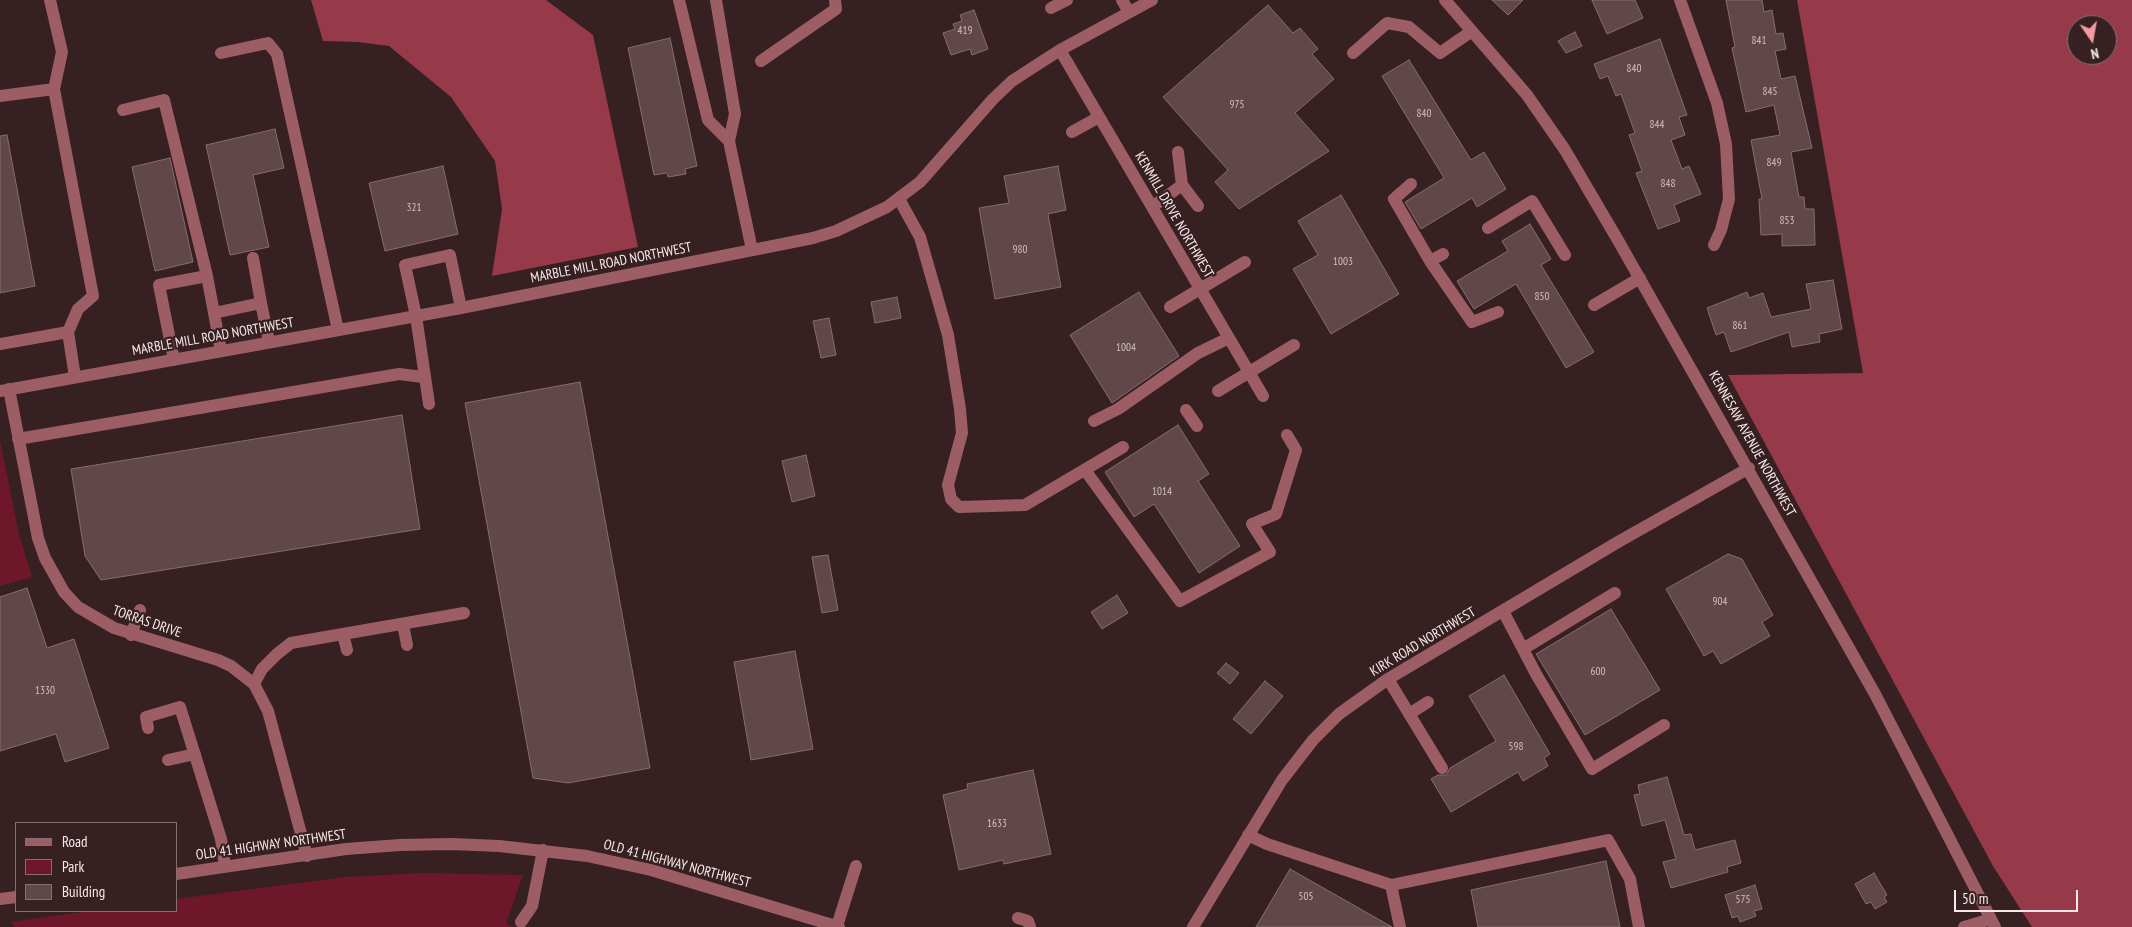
<!DOCTYPE html>
<style>
body{margin:0}
#map{position:relative;width:2132px;height:927px;overflow:hidden;background:#362022;font-family:"PT Sans Narrow",sans-serif}
canvas{display:block}
.legend{position:absolute;left:15px;top:822px;width:162px;height:90px;box-sizing:border-box;background:#362022;border:1px solid #847072;margin:0;padding:6px 9px;list-style:none;font-size:15px;color:#f8e8e9}
.legend li{display:flex;align-items:center;gap:10px;height:25px}
.legend b{width:25px;border:1px solid #847072}
.north{position:absolute;left:2067px;top:15px;width:50px;height:50px;box-sizing:border-box;background:#362022;border:1px solid #847072;border-radius:50%;rotate:168deg;font-size:14px;font-weight:700;line-height:20px;text-align:center;color:#f8e8e9}
.north::after{content:'';display:block;margin:auto;width:18px;height:22px;background:#f49aa4;clip-path:polygon(50% 0,100% 100%,50% 72%,0 100%)}
.scale{position:absolute;left:1954px;top:890px;width:124px;height:22px;box-sizing:border-box;border:2px solid #f8e8e9;border-top:0;padding-left:6px;font-size:15px;line-height:18px;white-space:nowrap;color:#f8e8e9;-webkit-text-stroke:4px #362022;paint-order:stroke}
</style>
<div id="map">
<canvas width="2132" height="927"></canvas>
<ul class="legend">
<li><b style="height:6px;background:#9c5d64"></b>Road</li>
<li><b style="height:14px;background:#6e172b"></b>Park</li>
<li><b style="height:14px;background:#61474a"></b>Building</li>
</ul>
<div class="north">N</div>
<div class="scale">50 m</div>
</div>
<script>
const ctx = document.querySelector('canvas').getContext('2d');
ctx.lineJoin = 'round';
function paint(path, color) { ctx.fillStyle = color; ctx.fill(path, 'evenodd'); }
const poly = rows => new Path2D(rows.map(r => 'M' + r).join(''));
function stroke(path, color, width, dash) { ctx.strokeStyle = color; ctx.lineWidth = width; ctx.lineCap = dash ? 'butt' : 'round'; ctx.setLineDash(dash || []); ctx.stroke(path); }
function write(font, color, halo, rows, align = 'center') {
  ctx.font = font + ' "PT Sans Narrow",sans-serif'; ctx.lineWidth = 4.5; ctx.setLineDash([]); ctx.textBaseline = 'middle'; ctx.strokeStyle = halo; ctx.fillStyle = color; for (const [text, x, y, turn = 0] of rows) {
    ctx.save(); ctx.translate(x, y); ctx.rotate((+turn || 0) * Math.PI / 180); ctx.textAlign = isNaN(turn) ? turn : align; if (halo) ctx.strokeText(text, 0, 0); ctx.fillText(text, 0, 0); ctx.restore();
  }
}
paint(poly([
 [0,441,19,534,32,577,0,586],
 [422,873,523,875,506,924,514,927,15,927,10,922,89,911,176,911,176,899,345,877]
]), '#6e172b');
paint(poly([
 [311,0,546,0,593,35,638,247,492,276,502,209,495,161,451,97,389,46,358,42,323,41],
 [1797,0,2132,0,2132,927,2032,927,1993,866,1728,375,1863,373],
 [2077,25,2107,25,2107,55,2077,55]
]), '#963a4a');
const building = poly([
 [1492,0,1523,0,1508,15,1492,0],
 [1592,0,1635,0,1643,18,1607,34,1592,0],
 [1726,0,1762,0,1764,12,1772,10,1776,34,1783,33,1786,49,1775,51,1781,79,1795,76,1812,148,1791,152,1799,197,1804,197,1805,209,1814,209,1815,245,1782,246,1782,234,1761,235,1759,199,1762,199,1751,140,1780,135,1774,105,1746,112,1732,48,1735,47,1726,0],
 [1268,5,1293,33,1300,28,1318,49,1312,54,1334,79,1295,113,1329,151,1239,209,1215,182,1228,170,1163,97,1268,5],
 [974,10,988,49,972,55,970,49,951,55,943,33,955,29,953,24,962,21,960,15,974,10],
 [1575,32,1582,46,1566,53,1558,41,1575,32],
 [670,38,697,166,685,169,686,174,668,177,667,173,654,175,628,48,670,38],
 [1660,39,1687,115,1679,117,1685,135,1671,140,1682,169,1689,166,1701,194,1674,205,1680,221,1658,229,1636,173,1642,171,1629,135,1635,133,1621,94,1616,96,1608,76,1600,79,1594,64,1660,39],
 [1409,60,1471,160,1484,152,1506,189,1477,207,1472,198,1421,229,1405,202,1444,178,1382,76,1409,60],
 [275,129,284,168,253,175,269,247,230,255,206,145,275,129],
 [7,135,35,286,0,293,0,136,7,135],
 [170,158,193,262,155,271,132,167,170,158],
 [443,166,458,234,385,251,369,183,443,166],
 [1058,166,1066,210,1048,214,1061,287,995,299,979,208,1009,203,1004,176,1058,166],
 [1341,195,1399,294,1331,334,1293,269,1318,255,1298,221,1341,195],
 [1530,224,1551,259,1541,265,1594,352,1566,368,1516,284,1474,309,1457,281,1508,251,1502,241,1530,224],
 [1833,280,1842,329,1819,334,1820,342,1792,347,1789,332,1731,352,1724,332,1716,335,1707,308,1747,292,1749,298,1763,293,1771,317,1811,309,1806,284,1833,280],
 [1139,292,1179,356,1112,403,1070,335,1139,292],
 [897,297,901,318,875,323,871,302,897,297],
 [829,318,836,355,821,358,813,321,829,318],
 [580,382,650,768,568,783,533,778,465,403,580,382],
 [402,415,420,529,101,580,85,556,71,469,402,415],
 [1178,425,1209,474,1198,481,1240,546,1199,573,1154,504,1134,517,1105,472,1178,425],
 [806,455,815,496,792,502,782,461,806,455],
 [1728,554,1742,559,1773,615,1762,622,1770,636,1721,664,1713,651,1704,656,1666,589,1728,554],
 [828,555,838,610,822,613,812,557,828,555],
 [27,588,47,648,74,639,109,748,65,762,56,734,0,751,0,597,27,588],
 [1117,595,1128,613,1102,629,1091,612,1117,595],
 [1611,609,1660,690,1585,735,1536,654,1611,609],
 [795,651,813,749,751,760,734,662,795,651],
 [1226,663,1239,673,1230,684,1217,673,1226,663],
 [1504,675,1550,754,1544,758,1548,766,1523,781,1518,772,1451,812,1431,779,1438,775,1446,775,1450,768,1496,741,1469,696,1504,675],
 [1265,681,1283,696,1251,734,1233,719,1265,681],
 [1033,770,1051,854,1004,864,1003,860,959,870,943,795,968,789,967,784,1033,770],
 [1667,777,1684,835,1691,834,1695,850,1735,840,1741,863,1727,867,1728,872,1671,888,1663,862,1676,859,1665,820,1642,826,1634,795,1640,794,1638,785,1667,777],
 [1606,861,1620,927,1478,927,1471,890,1606,861],
 [1290,869,1392,927,1256,927,1290,869],
 [1874,873,1887,895,1884,897,1887,902,1875,909,1871,902,1866,904,1855,884,1874,873],
 [1755,885,1762,909,1754,911,1756,916,1740,922,1738,916,1732,918,1725,895,1755,885]
]);
paint(building, '#61474a');
stroke(building, '#876c6e', 1);
stroke(poly([
 [50,0,62,52,54,89],
 [679,0,708,120,729,141],
 [716,0,735,114,729,141,752,250],
 [1122,0,1129,12],
 [1445,0,1527,95,1565,150,1619,242,1875,694,1995,927],
 [1680,0,1717,103,1726,144,1729,199,1721,230,1714,245],
 [1051,8,1067,0],
 [1060,50,1263,396],
 [221,53,268,43,277,54,338,330],
 [1353,53,1387,23,1409,27,1440,53,1472,31],
 [761,61,836,9,835,0],
 [0,96,54,89,93,296,78,309,68,332,75,377],
 [123,110,164,100,207,276],
 [1072,132,1099,117],
 [1178,152,1182,185,1198,206],
 [1411,184,1394,199,1430,261,1443,254],
 [899,199,920,237,948,335,960,409,962,433,948,485,951,499,959,507,1025,505,1123,447],
 [1152,207,1182,185],
 [1488,228,1532,201,1565,255],
 [253,258,261,303],
 [1430,261,1472,322,1498,312],
 [1594,305,1640,278],
 [1170,307,1245,262],
 [214,313,221,351],
 [0,344,68,332],
 [174,360,159,285,207,276,214,313,261,303,269,342],
 [9,389,38,538,45,558,64,592,78,607,114,628,218,660,231,666,254,684,268,711,307,856],
 [0,391,461,308,813,238,836,231,887,207,920,182,993,99,1012,81,1060,50,1152,0],
 [1218,391,1294,345],
 [429,404,416,316,405,265,450,255,461,308],
 [1186,410,1197,426],
 [1094,421,1118,409,1198,353,1229,338],
 [18,439,399,374,423,377],
 [1085,470,1180,601,1270,552,1252,524,1276,514,1296,450,1287,435],
 [1503,611,1536,674,1592,769,1664,725],
 [403,624,407,645],
 [343,634,347,650],
 [131,635,140,610],
 [1523,649,1615,593],
 [1388,679,1442,768],
 [254,684,262,669,277,654,291,643,464,613],
 [1409,714,1428,702],
 [148,728,146,717,180,707,221,839,225,866],
 [168,760,195,754],
 [1248,835,1267,844,1391,885,1400,927],
 [176,874,346,849,400,845,452,844,499,846,587,856,651,870,839,927],
 [1391,885,1608,840,1630,879,1639,927],
 [0,899,16,897],
 [1018,918,1028,921,1030,927],
 [521,922,532,906,543,850],
 [837,926,856,866],
 [1193,927,1282,780,1313,740,1339,714,1388,679,1618,542,1749,468],
 [1964,927,1991,919]
]), '#9c5d64', 12);
write('11px', '#d2c0c1', null, [
 ["419",965,31],
 ["841",1759,41],
 ["840",1634,69],
 ["845",1770,92],
 ["975",1237,105],
 ["840",1424,114],
 ["844",1657,125],
 ["849",1774,163],
 ["848",1668,184],
 ["321",414,208],
 ["853",1787,221],
 ["980",1020,250],
 ["1003",1343,262],
 ["850",1542,297],
 ["861",1740,326],
 ["1004",1126,348],
 ["1014",1162,492],
 ["904",1720,602],
 ["600",1598,672],
 ["1330",45,691],
 ["598",1516,747],
 ["1633",997,824],
 ["505",1306,897],
 ["575",1743,900]
]);
write('14px', '#f8e8e9', '#362022', [
 ["KENMILL DRIVE NORTHWEST",1174,215,60],
 ["MARBLE MILL ROAD NORTHWEST",611,263,-11],
 ["MARBLE MILL ROAD NORTHWEST",213,337,-10],
 ["KENNESAW AVENUE NORTHWEST",1752,444,61],
 ["TORRAS DRIVE",147,622,19],
 ["KIRK ROAD NORTHWEST",1423,642,-31],
 ["OLD 41 HIGHWAY NORTHWEST",271,845,-8],
 ["OLD 41 HIGHWAY NORTHWEST",677,864,15]
]);
</script>
